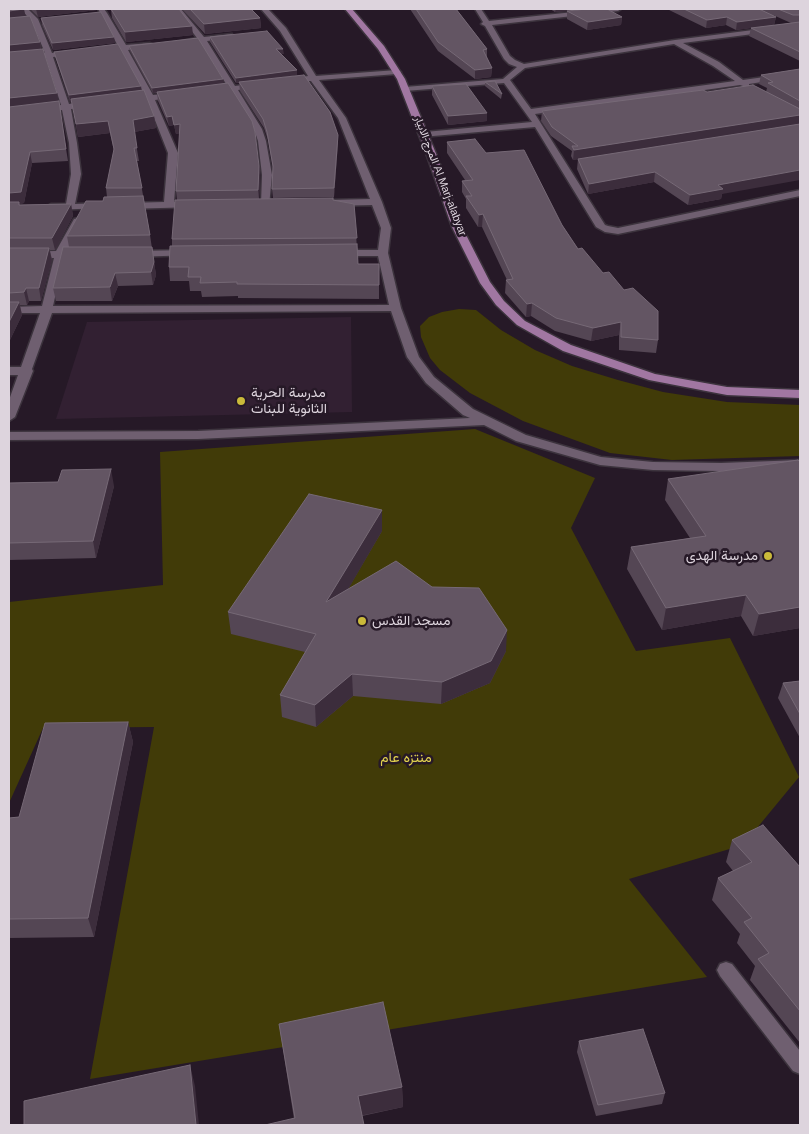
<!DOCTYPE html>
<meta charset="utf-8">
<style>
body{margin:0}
#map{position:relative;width:809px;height:1134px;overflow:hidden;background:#261927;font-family:Arial,sans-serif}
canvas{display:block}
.frame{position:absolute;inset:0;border:10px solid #ddd4dd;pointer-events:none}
</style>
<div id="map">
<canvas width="809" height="1134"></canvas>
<div class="frame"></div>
</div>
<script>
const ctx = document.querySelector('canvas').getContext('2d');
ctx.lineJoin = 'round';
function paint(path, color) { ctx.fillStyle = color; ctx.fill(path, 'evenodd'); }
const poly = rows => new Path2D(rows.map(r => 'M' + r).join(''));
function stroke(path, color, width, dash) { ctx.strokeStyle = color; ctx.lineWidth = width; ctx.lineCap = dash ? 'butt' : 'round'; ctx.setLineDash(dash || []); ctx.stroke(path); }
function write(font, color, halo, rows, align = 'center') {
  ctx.font = font + ' Arial,Vazirmatn,sans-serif'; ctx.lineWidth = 5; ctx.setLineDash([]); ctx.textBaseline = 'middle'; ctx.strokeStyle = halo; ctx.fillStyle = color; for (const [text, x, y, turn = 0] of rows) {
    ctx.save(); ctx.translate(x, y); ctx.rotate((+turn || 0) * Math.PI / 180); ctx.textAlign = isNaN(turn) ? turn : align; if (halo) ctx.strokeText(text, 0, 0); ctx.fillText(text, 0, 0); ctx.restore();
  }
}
paint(poly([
 [351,317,352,412,56,419,87,322]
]), '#322032');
paint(poly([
 [459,309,476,310,501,330,535,350,572,366,618,380,663,392,727,402,800,405,800,456,672,460,610,453,523,421,470,393,440,370,430,358,421,337,420,326,429,317,442,312],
 [475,429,595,478,571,528,636,651,730,638,799,777,743,845,629,879,707,977,90,1079,154,727,43,728,9,803,9,602,163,585,160,452]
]), '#413b08');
const lane = poly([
 [726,962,732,964,800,1051,800,1074,793,1071,720,976,717,970,720,964,726,962]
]);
const street = poly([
 [21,9,28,9,38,19,52,53,75,51,79,53,75,55,53,57,69,104,92,101,96,104,92,107,71,109,77,143,81,174,75,204,103,203,106,204,106,208,51,210,46,207,51,204,66,204,71,174,69,143,62,110,9,116,9,111,61,105,46,58,9,61,9,57,45,53,32,22,21,9],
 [98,9,104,9,107,13,126,45,150,43,154,45,150,47,128,50,153,95,177,93,181,95,177,97,155,100,178,153,174,202,193,202,198,205,196,207,126,209,121,206,126,203,164,202,168,153,147,100,127,102,123,100,127,98,145,96,121,50,101,52,97,50,101,48,118,46,98,9],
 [175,9,181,9,204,37,232,34,232,38,207,41,235,86,258,83,262,85,258,87,238,90,262,129,266,141,272,175,269,206,266,207,261,204,262,175,258,141,254,129,230,91,212,93,208,91,228,87,200,42,180,44,176,42,197,38,175,9],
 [261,9,268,9,286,28,316,76,397,70,401,72,397,74,319,80,346,118,382,202,391,228,388,253,401,308,419,357,434,377,473,409,526,435,601,457,653,462,721,463,800,460,800,468,721,471,653,470,600,465,516,441,484,425,198,439,9,440,9,432,198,431,470,418,463,415,426,383,407,357,391,311,52,313,32,369,33,371,15,417,9,421,9,400,18,375,9,375,9,367,21,367,40,313,9,313,9,307,42,306,54,258,9,258,9,252,56,251,74,219,78,218,83,221,67,251,82,251,87,254,82,257,64,257,53,306,389,305,378,256,338,256,333,253,338,250,378,250,381,228,372,205,329,206,324,203,329,200,370,199,338,118,311,81,303,81,303,77,308,76,280,31,261,9],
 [475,9,481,9,489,21,602,9,621,9,618,11,492,25,510,56,515,60,524,64,675,40,800,24,800,28,683,43,719,62,743,80,800,72,800,76,749,84,749,87,746,87,740,85,535,114,605,225,608,226,618,228,800,190,800,196,618,234,605,232,596,227,535,127,422,137,421,135,425,132,532,122,504,83,405,91,401,89,405,87,503,79,517,67,509,64,504,59,485,26,481,24,483,22,475,9],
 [674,44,713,66,735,81,531,109,510,80,525,68,674,44],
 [190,250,194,251,195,253,194,255,133,257,128,254,133,251,190,250]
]);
const primary = poly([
 [345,9,352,9,384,46,405,79,437,156,462,227,490,282,504,301,525,321,571,345,655,374,727,387,800,390,800,398,727,395,649,380,563,351,517,325,496,305,480,283,452,227,427,156,397,79,378,49,345,9]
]);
stroke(lane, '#3c333d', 3);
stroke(street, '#3c333d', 3);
stroke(primary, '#3c333d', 3);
paint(lane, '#6f5f70');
paint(street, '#6f5f70');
paint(primary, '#a177a2');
paint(poly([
 [9,9,26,17,40,42,41,49,57,93,68,161,32,163,24,203,20,204,20,205,71,204,73,216,55,250,50,250,52,260,41,301,29,301,27,305,20,305,22,315,9,342],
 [30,9,97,9,97,10,38,17],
 [106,9,179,9,193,35,126,42,112,18,111,10,108,10],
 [182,9,251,9,260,18,261,28,205,34],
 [410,9,456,9,487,49,487,57,492,68,491,77,475,79,438,51],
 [550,9,587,9,555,12],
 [667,9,800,9,800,61,749,36,751,28,736,30,726,25,706,28],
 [773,15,791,23,774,25,776,17],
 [567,11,622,17,621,25,587,30,567,19],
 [41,18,115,43,53,50,42,25],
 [210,37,284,54,281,54,297,70,297,75,255,81,338,143,334,197,273,198,272,189,273,170,268,140,264,128,240,91,239,83,236,83,210,42],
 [129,46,224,84,259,166,260,175,259,199,333,200,354,204,358,264,379,264,379,299,238,298,238,296,202,297,201,291,190,291,189,281,170,281,169,267,172,246,172,239,177,200,176,191,180,133,176,134,174,125,169,126,158,101,157,93,153,93,130,51],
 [54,52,142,91,154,116,156,128,134,132,139,161,137,161,150,235,156,275,153,285,118,286,112,301,56,301,53,288,69,247,67,236,107,197,106,188,114,151,110,133,78,137,72,102,70,102,56,59],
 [800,69,800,124,722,194,721,199,688,205,654,182,588,194,577,169,578,159,573,160,571,156,572,151,551,136,541,121,542,111,707,92,766,92,767,88,759,84,761,75],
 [485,82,502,94,501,99,485,86],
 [432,86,487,113,487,121,448,125,432,95],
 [447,142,486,153,562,225,578,249,658,340,656,353,619,350,619,335,591,341,555,331,531,316,526,317,505,293,506,280,507,280,482,227,478,227,466,208,466,199,462,192,462,181,465,180,447,153],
 [800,462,800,628,753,636,741,616,662,630,627,569,631,547,690,538,665,500,668,479],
 [58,482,114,486,96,558,9,560,9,483],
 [382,531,348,589,506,651,490,683,441,704,353,696,316,727,282,717,280,695,305,652,231,634,228,612],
 [800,681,800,738,778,698,783,683],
 [128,722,133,742,94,937,9,938,9,818,19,817],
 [732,840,800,867,800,1043,750,980,755,966,737,943,740,934,712,900,718,878,733,871,726,862],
 [279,1024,402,1087,403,1107,362,1116,294,1119],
 [579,1041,665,1093,662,1104,596,1116,577,1052]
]), '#544654');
paint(poly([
 [24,9,26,18,9,21,9,11],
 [36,9,97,9,97,10,38,17],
 [556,9,587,9,555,12],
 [622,17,621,25,587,30,588,22],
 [727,17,726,25,706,28,707,20],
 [776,17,774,25,736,30,737,22],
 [260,18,261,28,205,34,204,24],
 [192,26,193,35,126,42,125,32],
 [114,37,115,43,53,50,52,43],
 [40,42,41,51,9,55,9,45],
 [276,49,283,49,284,54,276,54],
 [492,68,491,77,475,79,475,70],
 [297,70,297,75,236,83,236,78],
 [223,79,224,84,153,93,152,88],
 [141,86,142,93,70,102,69,95],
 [57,93,59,103,9,109,9,98],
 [487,113,487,121,448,125,448,116],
 [800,115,800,124,573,160,574,150],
 [154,116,156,128,134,132,133,120],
 [172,116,174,125,169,126,167,117],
 [108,121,110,133,78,137,76,124],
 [180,124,181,133,176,134,174,125],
 [338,135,338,143,334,197,334,188],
 [30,152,32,163,24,203,20,204,22,213,9,205,9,193],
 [259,166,260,175,259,199,258,190],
 [800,170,800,180,722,194,721,199,688,205,690,195,718,185],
 [655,172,654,182,588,194,589,184],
 [71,204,73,216,55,250,52,238],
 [483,214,482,227,478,227,479,215],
 [49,248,52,260,41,301,39,288],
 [154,262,156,275,153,285,151,272],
 [115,273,118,286,112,301,110,287],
 [26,288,29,301,27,305,24,292],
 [19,302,22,315,9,342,9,322],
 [532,303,531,316,526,317,527,304],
 [621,322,619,335,591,341,593,328],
 [111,469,114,486,96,558,93,541],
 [382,510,382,531,328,624,326,602],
 [746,595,741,616,662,630,666,608],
 [800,607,800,628,753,636,759,614],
 [507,630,506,651,490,683,441,704,442,682],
 [352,674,353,696,316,727,315,705],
 [128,722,133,742,94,937,88,918],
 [190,1065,195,1086,199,1125,196,1125],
 [402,1087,403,1107,359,1116,358,1096]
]), '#3c2d3c');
const building = poly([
 [9,9,24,9,9,11,9,9],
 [111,9,179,9,192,26,125,32,111,9],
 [190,9,251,9,260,18,204,24,190,9],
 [416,9,456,9,487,49,483,50,492,68,475,70,438,42,416,9],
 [587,9,607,9,622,17,588,22,567,11,587,9],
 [684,9,759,9,776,17,737,22,727,17,707,20,684,9],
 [778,9,800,9,800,15,793,15,778,9],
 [101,12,114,37,52,43,41,18,101,12],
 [30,16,40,42,9,45,9,18,30,16],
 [800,22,800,52,751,28,800,22],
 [267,31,283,49,276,49,297,70,236,78,210,37,267,31],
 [198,38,223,79,152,88,129,46,198,38],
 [118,44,141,86,69,95,54,52,118,44],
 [43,49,57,93,9,98,9,52,43,49],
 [800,69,800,101,768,83,773,82,761,75,800,69],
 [304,75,330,112,338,135,334,188,272,189,273,166,267,132,263,119,239,82,304,75],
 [495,81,502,94,485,82,495,81],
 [228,83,252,121,255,132,259,166,258,190,176,191,180,124,174,125,172,116,167,117,157,92,228,83],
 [466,84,487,113,448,116,432,86,466,84],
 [753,85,800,109,800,115,574,150,572,146,578,146,552,127,542,111,703,90,707,92,753,85],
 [144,90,154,116,133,120,137,148,134,148,142,188,106,188,114,149,108,121,76,124,71,99,144,90],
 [59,101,66,149,30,152,21,192,9,193,9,107,59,101],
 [800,124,800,170,718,185,723,189,690,195,655,172,589,184,578,159,800,124],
 [475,139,486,153,524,150,562,225,578,249,582,248,603,273,609,272,624,290,633,288,658,311,658,340,621,337,621,322,593,328,556,318,532,303,527,304,506,280,513,279,483,214,479,215,466,196,472,196,462,181,473,180,447,142,475,139],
 [143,196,150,235,67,236,86,201,103,201,104,197,143,196],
 [333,198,333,200,354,204,357,238,172,239,175,200,333,198],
 [9,202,19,202,19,205,71,204,52,238,9,238,9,202],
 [357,244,358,264,379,264,379,285,237,284,237,282,200,283,201,277,188,277,189,267,169,267,170,246,357,244],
 [63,247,152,247,154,262,151,272,115,273,110,287,53,288,63,247],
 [9,248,49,248,39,288,26,288,24,292,9,293,9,248],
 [9,302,19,302,9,322,9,302],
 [798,460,800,462,800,607,759,614,746,595,666,608,631,547,706,536,668,479,798,460],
 [111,469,93,541,9,543,9,483,58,482,62,470,111,469],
 [309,494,382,510,326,602,396,561,432,587,479,588,507,630,491,661,442,682,352,674,315,705,280,695,316,634,228,612,309,494],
 [800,681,800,714,783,683,800,681],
 [128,722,88,918,9,919,9,818,19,817,45,723,128,722],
 [763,825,800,867,800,1011,758,959,769,953,744,922,752,918,718,878,752,862,732,840,763,825],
 [383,1002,402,1087,358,1096,364,1125,265,1125,295,1118,279,1024,383,1002],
 [643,1029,665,1093,598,1105,579,1041,643,1029],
 [190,1065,196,1125,24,1125,24,1101,190,1065]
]);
paint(building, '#635563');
stroke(building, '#766976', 1);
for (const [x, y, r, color] of [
 [241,401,5,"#caba3a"],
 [768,556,5,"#caba3a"],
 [362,621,5,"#caba3a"]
]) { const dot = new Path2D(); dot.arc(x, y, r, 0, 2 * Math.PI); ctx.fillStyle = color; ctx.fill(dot); stroke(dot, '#261927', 2); }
write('11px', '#ddd4dd', '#261927', [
 ["المرج-الابيار Al Marj-alabyar",440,176,69]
]);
write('14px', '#ddd4dd', '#261927', [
 ["مدرسة الحرية",251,393],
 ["الثانوية للبنات",251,409],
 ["مدرسة الهدى",758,556,"right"],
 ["مسجد القدس",372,621]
], 'left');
write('14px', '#e2d24f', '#261927', [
 ["منتزه عام",406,758]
]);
</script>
